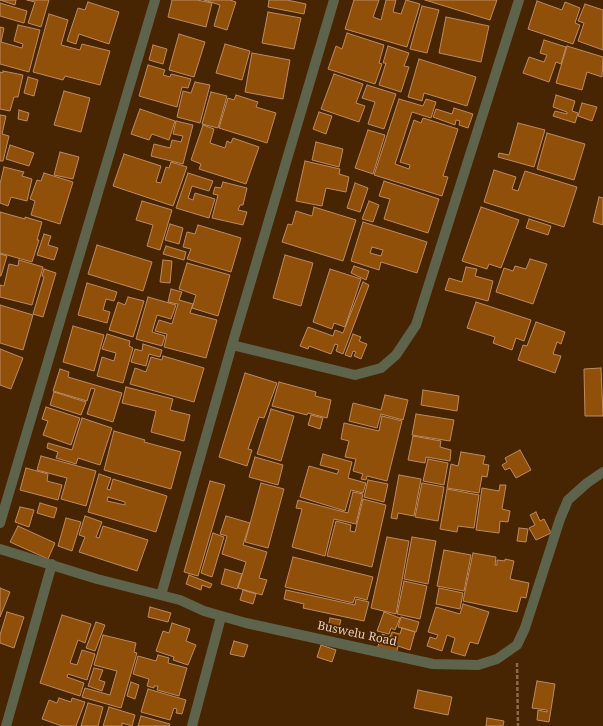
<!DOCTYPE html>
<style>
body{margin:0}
canvas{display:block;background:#472503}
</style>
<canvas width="603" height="726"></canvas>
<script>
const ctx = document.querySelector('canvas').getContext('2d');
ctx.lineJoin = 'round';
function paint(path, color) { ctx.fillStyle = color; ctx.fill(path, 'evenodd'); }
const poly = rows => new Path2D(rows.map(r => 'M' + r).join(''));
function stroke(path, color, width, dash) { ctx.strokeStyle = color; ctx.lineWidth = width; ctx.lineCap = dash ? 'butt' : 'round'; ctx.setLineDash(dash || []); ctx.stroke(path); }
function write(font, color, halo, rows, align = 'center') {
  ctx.font = font + ' "Noto Serif",serif'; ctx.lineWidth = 3.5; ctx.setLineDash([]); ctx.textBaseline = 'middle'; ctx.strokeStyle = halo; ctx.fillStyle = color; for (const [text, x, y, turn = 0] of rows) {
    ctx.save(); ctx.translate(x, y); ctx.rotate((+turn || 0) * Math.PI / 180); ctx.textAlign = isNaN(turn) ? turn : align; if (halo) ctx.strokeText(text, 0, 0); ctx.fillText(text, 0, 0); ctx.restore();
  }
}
const building = poly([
 [0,0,16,0,15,5,0,0],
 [27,0,49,0,41,27,28,23,35,2,27,0],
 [172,0,197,0,212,3,206,27,168,17,172,0],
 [204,0,230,0,236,2,227,30,214,26,220,5,204,0],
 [269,0,287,0,306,4,304,14,268,7,269,0],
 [354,0,379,0,373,17,381,20,386,0,396,0,393,12,401,14,406,0,420,4,407,47,345,29,354,0],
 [425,0,497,0,490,20,425,0],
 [537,1,562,10,565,2,580,8,575,23,580,25,573,44,528,29,537,1],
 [88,2,119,12,109,44,79,34,76,44,67,41,78,8,85,10,88,2],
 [0,3,27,11,24,23,0,16,0,3],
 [585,4,603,10,603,50,578,41,584,23,578,21,585,4],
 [422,6,439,10,427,53,410,49,422,6],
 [268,12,301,18,294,49,262,43,268,12],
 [49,14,68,20,61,45,80,50,82,44,110,51,100,85,65,76,63,80,33,72,49,14],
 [446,17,489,26,481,62,439,53,446,17],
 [18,25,40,30,29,72,0,64,0,27,4,28,1,42,22,48,23,44,14,41,18,25],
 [347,33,384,45,379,63,382,64,375,84,328,69,336,46,342,49,347,33],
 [179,34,205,42,194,77,169,70,179,34],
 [544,40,566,47,561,64,556,62,549,82,523,73,529,57,544,62,547,55,540,53,544,40],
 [225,44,250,51,242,80,216,73,225,44],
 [153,45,167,49,163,64,149,60,153,45],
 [388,46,409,53,404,66,409,67,401,92,379,85,386,63,383,63,388,46],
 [567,46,603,57,602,77,587,72,582,90,556,83,567,46],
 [252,53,290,60,283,99,245,92,252,53],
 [419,59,476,77,467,106,424,93,422,101,408,97,419,59],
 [148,65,165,70,163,75,170,77,171,74,191,79,188,88,182,87,177,107,139,96,148,65],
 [3,71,23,75,18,97,14,97,10,111,0,109,0,72,3,73,3,71],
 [334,74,363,84,356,103,365,106,359,122,321,109,334,74],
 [28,77,38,80,34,96,24,93,28,77],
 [195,82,210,85,200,123,177,117,183,91,191,93,195,82],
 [367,85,396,94,384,129,368,124,375,102,362,98,367,85],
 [64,91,90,98,81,132,54,125,64,91],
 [211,92,227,96,218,128,202,124,211,92],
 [236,95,258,102,256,107,276,113,267,143,219,128,228,98,234,100,236,95],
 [556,95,575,101,572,111,578,113,575,123,553,116,555,111,567,114,567,112,553,107,556,95],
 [399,99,423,106,426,99,436,102,431,118,412,112,395,164,409,169,410,165,400,162,414,120,421,123,423,118,458,129,443,176,448,177,442,196,374,175,399,99],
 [582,103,597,107,592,121,578,116,582,103],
 [454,108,473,114,468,128,459,125,460,121,456,120,455,125,433,117,436,109,452,114,454,108],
 [140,109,175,121,169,140,152,134,149,140,131,134,140,109],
 [19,110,29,113,27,121,18,119,19,110],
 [319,112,332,116,326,134,313,129,319,112],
 [0,115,6,116,2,134,9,136,3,161,0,161,0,115],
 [176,121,193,125,183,164,151,156,154,144,170,148,172,140,181,142,183,136,173,134,176,121],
 [518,123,545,130,534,167,498,157,499,153,509,155,518,123],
 [203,125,214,129,210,143,225,148,227,141,231,143,233,138,259,147,246,184,199,169,201,164,191,160,203,125],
 [368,130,385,135,373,174,355,168,368,130],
 [547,133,585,144,574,180,537,169,547,133],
 [316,142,343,149,339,167,312,160,316,142],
 [10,145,34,153,29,166,6,159,10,145],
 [60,152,79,157,73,179,54,175,60,152],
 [124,154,161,166,156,182,161,183,166,167,169,168,171,162,187,167,173,206,113,186,124,154],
 [305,161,340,169,339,174,349,177,346,192,326,188,322,206,296,201,305,161],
 [4,167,24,172,22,176,32,179,27,201,11,197,8,206,0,203,0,184,4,167],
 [494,170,516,177,512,189,518,191,525,171,577,187,564,227,484,202,494,170],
 [44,173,73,182,60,224,31,215,35,201,30,199,37,180,41,181,44,173],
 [188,173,213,181,209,191,192,186,188,198,193,200,195,193,215,199,209,218,176,208,188,173],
 [384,181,439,199,428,233,384,219,390,199,379,196,384,181],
 [223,182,247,188,243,205,240,205,238,210,247,212,243,225,212,218,218,195,213,194,215,187,221,188,223,182],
 [355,183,368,188,360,212,347,208,355,183],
 [599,197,603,198,603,225,593,222,599,197],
 [142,201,172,210,160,250,147,246,153,225,136,220,142,201],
 [369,201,379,205,373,222,362,219,369,201],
 [314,207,356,220,343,261,282,242,288,224,292,225,296,211,312,216,314,207],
 [481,207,519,220,501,268,489,264,487,269,462,261,481,207],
 [0,212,25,219,25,217,42,222,37,240,39,240,32,262,0,253,0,212],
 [529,219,551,226,548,235,526,228,529,219],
 [363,222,427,242,417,273,381,262,379,270,351,261,363,222],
 [372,247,383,250,381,256,370,253,372,247],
 [170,224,183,228,179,244,165,240,170,224],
 [198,225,241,238,231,272,187,259,191,249,183,247,187,232,195,234,198,225],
 [44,234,51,236,48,245,58,248,54,260,37,255,44,234],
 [97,245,152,262,143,291,88,274,97,245],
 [166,246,186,252,184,260,163,254,166,246],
 [0,254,7,256,1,276,0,276,0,254],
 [285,255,313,263,301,306,273,298,285,255],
 [530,259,547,264,533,304,496,292,504,268,513,271,515,266,526,269,530,259],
 [19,260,43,267,32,305,0,297,0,285,4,286,9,264,18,266,19,260],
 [163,260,172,261,170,283,160,282,163,260],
 [187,263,230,275,218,316,192,308,196,295,179,289,187,263],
 [354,266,369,271,366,280,351,273,354,266],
 [466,267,477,269,475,276,493,281,488,301,445,290,449,278,462,282,466,267],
 [44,269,56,273,43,317,33,314,44,277,42,276,44,269],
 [330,269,361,279,345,327,334,323,332,329,313,322,330,269],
 [363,282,369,285,343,354,336,351,338,345,335,344,331,354,309,346,308,349,300,346,308,327,333,336,335,330,343,333,363,282],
 [87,283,117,292,114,301,106,299,103,310,110,312,107,323,78,315,87,283],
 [171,289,182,292,179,300,193,304,190,313,217,320,206,358,164,347,167,334,155,331,159,320,172,324,178,304,168,302,171,289],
 [128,297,144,301,133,337,109,330,118,302,125,305,128,297],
 [148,297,176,305,171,319,157,315,152,332,165,336,162,346,136,339,148,297],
 [476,302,531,320,524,341,516,338,512,350,493,343,495,337,467,328,476,302],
 [0,305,33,315,23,350,0,343,0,305],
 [536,322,565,332,561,344,557,342,553,354,561,356,555,373,518,360,523,345,527,346,536,322],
 [73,326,104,335,94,371,63,362,73,326],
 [107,334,130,341,129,346,133,348,123,383,97,376,102,357,114,361,116,353,102,349,107,334],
 [353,334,361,337,359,341,367,344,361,359,354,356,356,352,353,351,351,357,345,355,353,334],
 [143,344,162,350,160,357,149,354,146,366,131,362,135,349,142,351,143,344],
 [0,349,23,358,11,389,0,385,0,349],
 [163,356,204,368,194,402,130,384,135,368,146,372,151,357,162,360,163,356],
 [601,368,603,416,585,416,584,369,601,368],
 [60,369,69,372,68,377,122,393,113,422,87,414,95,389,91,388,87,401,53,391,60,369],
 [245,373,277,383,264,418,259,417,248,449,252,450,247,466,219,457,245,373],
 [279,382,316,392,315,396,331,400,327,418,308,413,307,415,272,406,279,382],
 [126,387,173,399,170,410,190,415,184,441,151,432,156,411,122,403,126,387],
 [423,390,459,396,457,411,421,405,423,390],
 [54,392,86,402,81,415,50,405,54,392],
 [385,395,408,400,403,420,381,414,377,428,349,421,353,403,381,410,385,395],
 [46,407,80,418,71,445,43,435,48,421,42,419,46,407],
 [271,409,294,416,281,461,257,454,271,409],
 [416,414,454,420,450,441,412,435,416,414],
 [311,415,323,418,320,429,308,425,311,415],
 [382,416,402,421,387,481,367,476,366,480,361,479,363,474,353,471,356,459,345,457,349,441,341,439,344,423,379,431,382,416],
 [82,418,112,428,100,465,78,458,76,464,56,458,58,452,47,448,48,443,72,450,82,418],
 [114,431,145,440,144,442,181,452,171,489,104,470,114,431],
 [413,436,441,441,440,447,451,450,450,461,426,457,425,463,408,460,413,436],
 [520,450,531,470,516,478,510,468,505,470,502,465,507,462,505,458,520,450],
 [461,452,485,456,483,464,489,465,487,477,482,476,479,493,447,488,451,464,458,466,461,452],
 [323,454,352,462,348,478,366,483,363,493,351,490,345,511,300,497,309,466,337,474,339,470,320,465,323,454],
 [41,456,96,471,86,506,61,499,67,478,37,470,41,456],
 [255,457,283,465,278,485,249,477,255,457],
 [428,459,448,463,444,485,423,481,428,459],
 [26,468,48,474,47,481,62,485,58,500,20,490,26,468],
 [99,474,111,478,107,489,110,490,113,479,167,496,156,532,88,512,99,474],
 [108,497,125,502,125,505,107,501,108,497],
 [399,475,421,479,414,516,398,513,397,519,391,518,399,475],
 [368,480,388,484,384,502,364,497,368,480],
 [210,481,225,485,198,576,184,572,210,481],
 [261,483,284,489,268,548,245,542,261,483],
 [422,483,444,487,438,521,415,517,422,483],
 [500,485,506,485,502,509,510,511,508,522,500,521,499,533,476,530,482,488,499,491,500,485],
 [447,489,479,495,474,528,458,526,457,532,440,529,447,489],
 [353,492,363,494,356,524,334,519,325,556,292,547,302,509,296,508,298,500,348,513,353,492],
 [363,499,386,505,372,567,327,556,336,521,351,525,350,531,355,532,363,499],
 [40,503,57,508,54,518,37,513,40,503],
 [20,507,34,510,29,527,15,522,20,507],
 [536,512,540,521,544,519,551,533,536,540,529,528,535,525,530,515,536,512],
 [85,516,102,522,96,537,99,538,103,526,148,540,137,571,79,552,85,537,79,535,85,516],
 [226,516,250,523,243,545,267,552,259,578,267,580,262,595,238,588,246,562,222,554,227,536,220,534,226,516],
 [66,518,81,522,72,551,58,546,66,518],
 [18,526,55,543,48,559,10,542,18,526],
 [519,528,528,529,526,542,517,541,519,528],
 [213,533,224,537,212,577,201,573,213,533],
 [387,537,409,541,396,614,371,608,387,537],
 [412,537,436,541,428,584,404,579,412,537],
 [444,550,471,555,464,591,437,586,444,550],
 [473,553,496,557,495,565,497,565,497,560,505,561,505,559,514,561,510,579,529,583,526,598,521,597,517,612,463,601,473,553],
 [293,557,373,577,367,600,355,597,353,603,285,587,293,557],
 [225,569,242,574,237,589,221,584,225,569],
 [189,575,212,584,210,588,202,585,201,590,186,584,189,575],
 [404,581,427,586,420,619,397,614,404,581],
 [0,588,10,592,0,617,0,588],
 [439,588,463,593,460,609,436,604,439,588],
 [243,590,256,594,253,604,240,600,243,590],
 [286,590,355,605,356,599,369,602,364,621,303,608,304,604,284,599,286,590],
 [463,604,489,612,478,644,470,642,465,656,451,652,455,638,447,635,442,651,427,646,430,637,436,639,438,635,428,632,436,607,460,614,463,604],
 [150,607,171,613,168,622,148,617,150,607],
 [7,612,24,617,14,648,0,643,0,635,7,612],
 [384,612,400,618,395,630,391,628,389,634,377,631,384,612],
 [62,615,91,624,85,643,78,640,70,663,77,665,82,650,95,654,87,680,68,674,67,677,84,683,80,696,40,683,62,615],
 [401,617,419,622,416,632,398,627,401,617],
 [330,618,341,620,337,634,327,632,330,618],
 [96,622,105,625,95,651,86,648,96,622],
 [172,623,190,629,186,641,196,645,188,665,173,660,174,657,156,651,163,631,169,633,172,623],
 [402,628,415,632,410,650,398,646,396,655,377,649,382,634,390,637,392,632,400,634,402,628],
 [103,635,136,643,134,652,137,653,121,708,82,697,85,688,110,695,117,671,94,665,103,635],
 [234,641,248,645,244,657,230,654,234,641],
 [321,645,336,650,332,662,317,657,321,645],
 [158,655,169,658,168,663,187,668,179,696,157,690,158,686,154,686,154,688,147,686,149,679,133,674,138,656,156,661,158,655],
 [94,668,103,670,99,680,105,682,102,691,88,686,94,668],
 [537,681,555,684,549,722,537,720,538,710,547,712,547,710,532,708,537,681],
 [131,682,139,685,135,699,127,696,131,682],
 [148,689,186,700,182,714,176,713,177,709,174,708,170,720,141,712,148,689],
 [418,690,452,697,448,715,414,708,418,690],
 [59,698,71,702,72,698,85,702,76,726,62,726,42,719,49,700,57,703,59,698],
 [88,703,103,707,98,726,81,726,88,703],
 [109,707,135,715,132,726,122,723,122,726,103,726,109,707],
 [141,716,170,724,169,726,138,726,141,716],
 [487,718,504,721,503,726,486,726,487,718]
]);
paint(building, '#90500a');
stroke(building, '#bd8a60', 1);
stroke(poly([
 [517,663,518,726]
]), '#896a4d', 2.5, [4, 2]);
stroke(poly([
 [232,345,355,375,381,368,396,355,416,325,519,0],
 [0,523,155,0],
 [0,549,97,579,180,600,204,611,246,623,433,664,478,665,497,659,517,645,525,628,560,519,568,500,587,483,603,472],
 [161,595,232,345,334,0],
 [6,726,52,564],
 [192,726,221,617]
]), '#5e644c', 10);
write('12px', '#eaceb9', '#472503', [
 ["Buswelu Road",357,634,12]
]);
</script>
